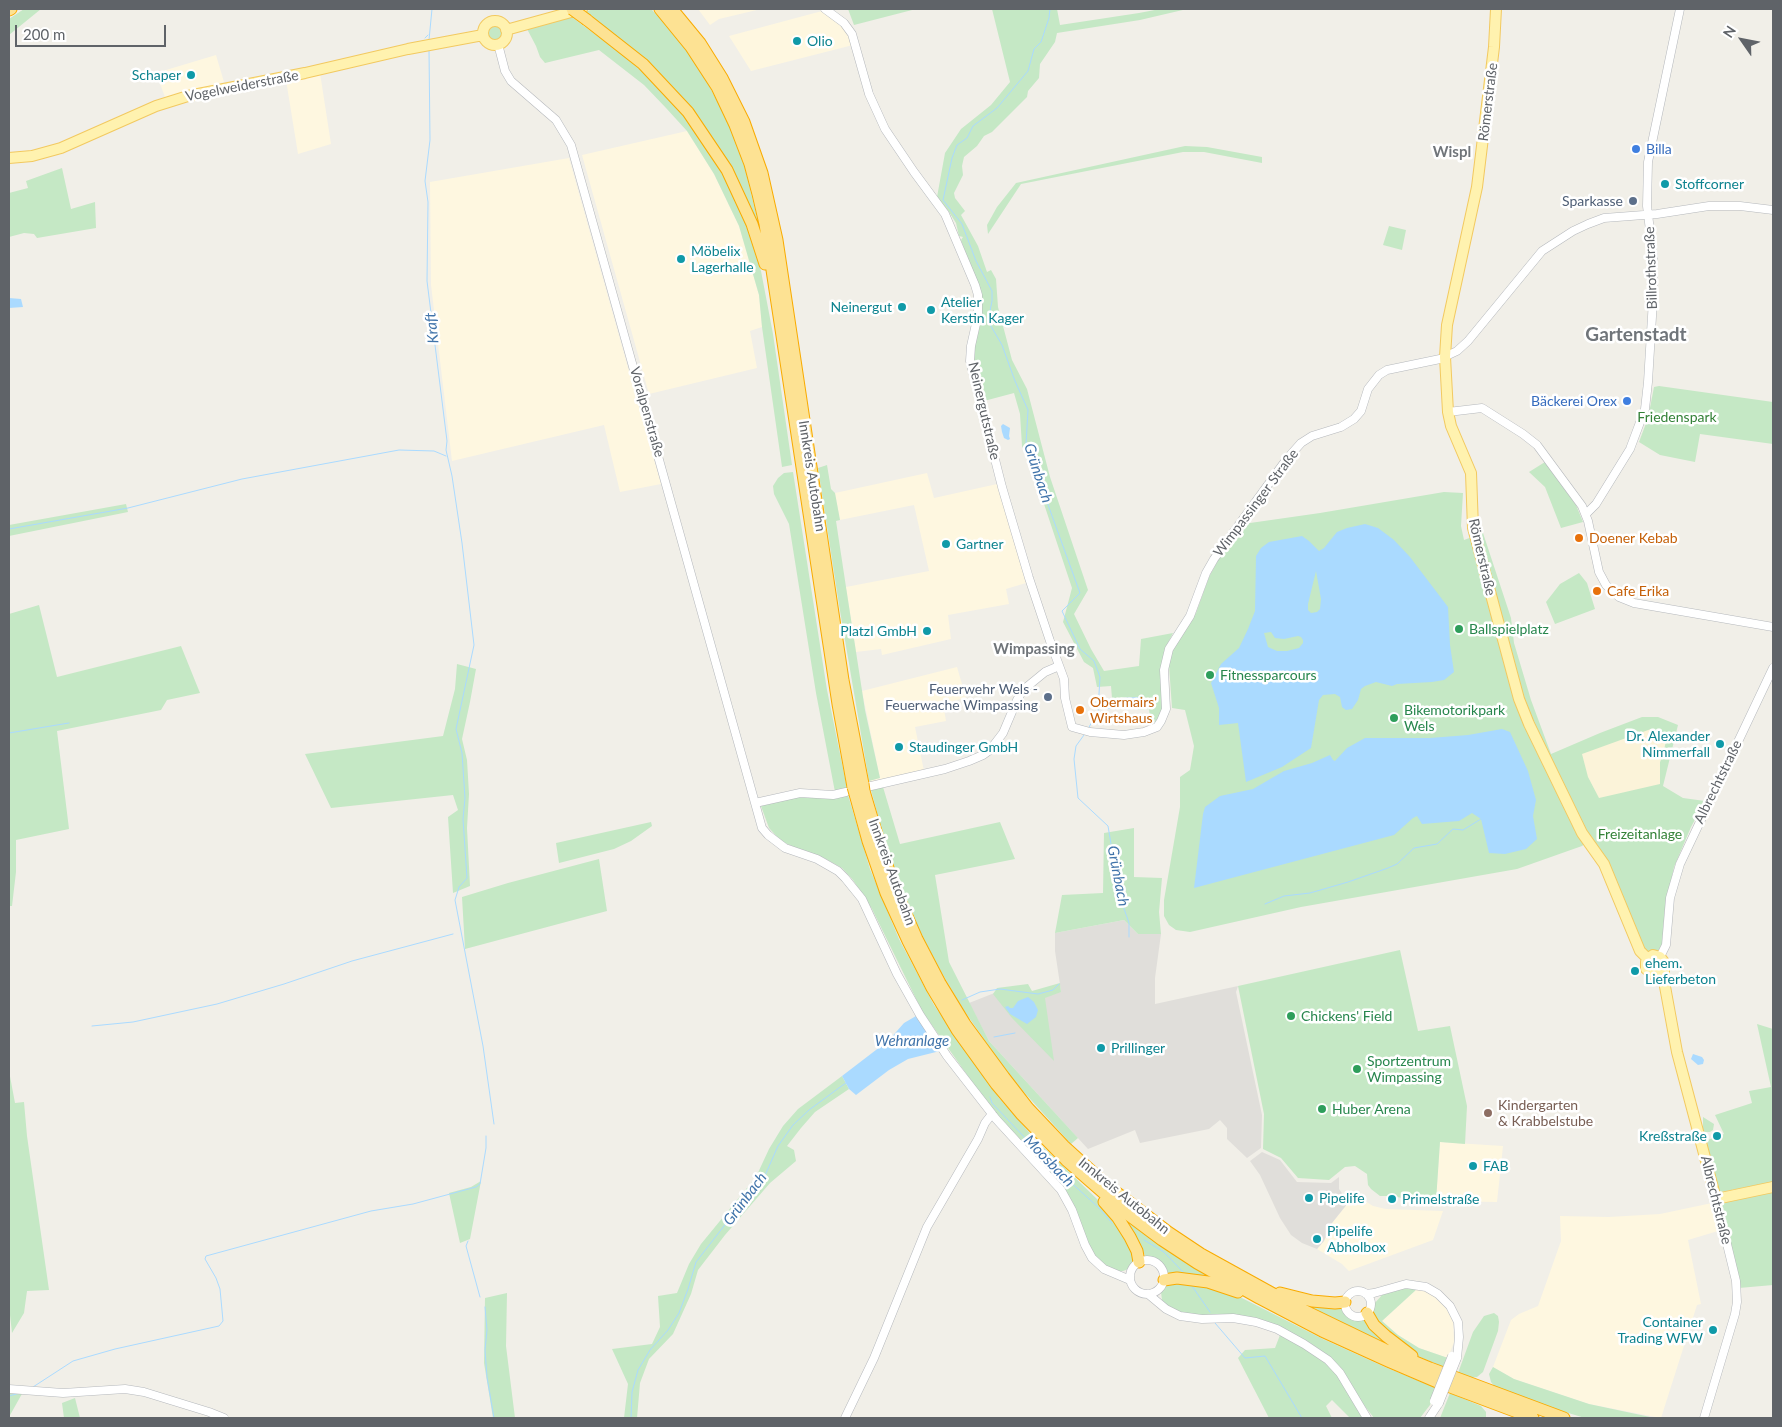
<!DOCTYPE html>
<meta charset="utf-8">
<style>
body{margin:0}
#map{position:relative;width:1782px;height:1427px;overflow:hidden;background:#f1efe8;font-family:Lato,sans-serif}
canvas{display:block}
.frame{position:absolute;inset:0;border:10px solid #5f6368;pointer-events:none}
.north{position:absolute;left:1717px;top:15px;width:50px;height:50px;-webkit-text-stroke:4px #fff;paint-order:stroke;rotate:303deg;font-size:14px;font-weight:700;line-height:20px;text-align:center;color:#5f6368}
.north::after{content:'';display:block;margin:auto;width:18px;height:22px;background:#5f6368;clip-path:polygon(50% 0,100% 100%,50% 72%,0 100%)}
.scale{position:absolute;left:15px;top:25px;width:151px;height:22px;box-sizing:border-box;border:2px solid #5f6368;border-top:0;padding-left:6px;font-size:15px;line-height:18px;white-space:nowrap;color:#5f6368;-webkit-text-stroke:4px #fff;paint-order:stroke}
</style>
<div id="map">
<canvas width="1782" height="1427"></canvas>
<div class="frame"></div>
<div class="north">N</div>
<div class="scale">200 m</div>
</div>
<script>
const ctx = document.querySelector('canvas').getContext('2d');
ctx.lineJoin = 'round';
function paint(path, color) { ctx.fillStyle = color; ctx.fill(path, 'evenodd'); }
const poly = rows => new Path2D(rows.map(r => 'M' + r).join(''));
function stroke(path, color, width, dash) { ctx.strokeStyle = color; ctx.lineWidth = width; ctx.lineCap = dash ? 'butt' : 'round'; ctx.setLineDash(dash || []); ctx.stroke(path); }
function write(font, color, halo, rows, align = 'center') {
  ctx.font = font + ' Lato,sans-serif'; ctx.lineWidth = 5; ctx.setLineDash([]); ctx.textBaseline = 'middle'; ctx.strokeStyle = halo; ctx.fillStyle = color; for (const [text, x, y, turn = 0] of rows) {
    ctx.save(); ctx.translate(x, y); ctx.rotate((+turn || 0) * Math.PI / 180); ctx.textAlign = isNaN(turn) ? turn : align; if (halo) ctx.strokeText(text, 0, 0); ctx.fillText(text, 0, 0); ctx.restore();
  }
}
paint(poly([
 [698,9,761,9,719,19,710,25],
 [822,11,835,19,846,30,853,45,751,71,729,36],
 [216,55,224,82,165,97,156,73],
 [320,73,331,144,298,154,286,80],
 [687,131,714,174,739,226,759,295,762,327,750,331,757,368,649,394,582,155],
 [569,158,641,414,661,484,620,492,604,425,452,461,431,285,430,182],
 [927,473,934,498,997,484,1026,583,1006,589,1009,604,948,615,951,639,882,655,881,649,856,652,846,587,929,571,914,505,840,520,835,493],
 [957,667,966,698,943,703,946,721,915,727,924,771,871,790,869,781,880,778,862,691],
 [1440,1142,1503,1146,1497,1202,1436,1201],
 [1357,1196,1373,1206,1386,1209,1443,1211,1433,1240,1349,1271,1342,1264,1317,1249,1324,1241,1332,1223,1352,1198],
 [1712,1203,1718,1231,1688,1240,1701,1304,1697,1305,1661,1418,1589,1404,1514,1379,1493,1367,1511,1320,1519,1314,1538,1306,1561,1241,1560,1216,1609,1217,1660,1214],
 [1417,1289,1430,1293,1442,1302,1449,1313,1453,1322,1454,1342,1448,1358,1419,1348,1398,1335,1382,1321]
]), '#fef7e0');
paint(poly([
 [1124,920,1138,934,1161,934,1155,978,1155,1004,1238,986,1236,992,1262,1115,1261,1148,1247,1158,1227,1139,1227,1128,1220,1120,1209,1129,1140,1143,1135,1130,1088,1149,989,1041,969,1003,997,992,1034,1002,1061,991,1055,951,1055,933],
 [1262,1152,1280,1160,1297,1182,1331,1183,1339,1177,1339,1189,1344,1196,1352,1198,1332,1223,1324,1241,1317,1249,1302,1243,1291,1235,1280,1218,1260,1175,1250,1161]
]), '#e0deda');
paint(poly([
 [24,9,41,9,9,35,9,19],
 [594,9,651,9,673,31,705,78,728,122,745,168,760,230,758,231,699,119,668,82,643,58,584,12],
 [848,9,916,9,854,25],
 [992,9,1057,9,1060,25,1139,13,1160,9,1187,9,1140,20,1057,33,1055,42,1040,64,1039,78,1028,91,1027,97,992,132,984,136,977,146,964,157,962,166,963,175,954,193,955,198,965,211,961,215,978,246,987,272,991,270,996,279,998,307,1012,360,1027,389,1050,477,1088,590,1074,614,1091,649,1104,671,1139,666,1141,639,1173,633,1165,649,1162,667,1163,713,1151,726,1149,709,1138,710,1139,697,1112,698,1111,686,1097,687,1093,668,1084,662,1063,622,1072,588,1036,480,1022,446,1020,414,1014,393,984,401,974,361,974,347,980,293,961,240,963,237,959,236,956,223,949,212,937,197,945,153,961,129,991,105,1010,82],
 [569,15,623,55,654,82,679,109,701,138,727,182,744,219,761,271,773,334,792,465,782,467,762,327,759,295,739,226,714,174,687,131,666,108,644,85,599,50,545,63,540,57,536,46,526,27],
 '486 33a9 9 0 1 1 18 0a9 9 0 1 1-18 0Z',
 [1185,146,1207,147,1262,157,1262,163,1204,152,1183,152,1021,184,988,234,987,225,997,207,1016,183],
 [62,168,71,209,95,202,96,228,37,238,34,234,24,233,9,237,9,193,28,188,26,181],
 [1389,226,1406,230,1402,250,1383,245],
 [1659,386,1773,402,1773,444,1700,434,1695,462,1660,455,1639,442,1648,418,1654,387],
 [1545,462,1576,505,1583,522,1561,528,1545,487,1529,472],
 [827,465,831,489,835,493,840,520,836,521,846,587,865,710,880,778,869,781,839,605,818,468],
 [793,472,827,690,847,788,835,792,816,693,789,524,774,494,773,486,778,478,784,473],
 [1444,492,1463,493,1461,526,1464,540,1483,533,1511,618,1514,643,1531,700,1551,754,1600,733,1642,717,1658,717,1678,725,1663,786,1683,798,1705,801,1691,827,1674,867,1665,909,1662,944,1659,950,1643,952,1593,843,1592,837,1582,846,1517,869,1301,907,1190,932,1176,930,1169,925,1164,916,1164,900,1180,807,1180,777,1190,770,1194,746,1185,710,1172,708,1169,665,1172,649,1196,613,1209,577,1221,555,1243,524,1320,513],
 [1651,729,1667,738,1660,762,1660,783],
 [126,504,128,512,9,536,9,525],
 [1579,573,1587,583,1595,609,1555,624,1546,602,1560,584],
 [39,605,57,677,181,646,200,693,167,700,161,710,57,731,69,829,16,840,16,872,12,906,9,906,9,614],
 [457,664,476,669,470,702,462,739,467,760,469,794,467,828,470,886,453,893,448,817,458,810,453,795,331,808,305,754,443,736,455,689],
 [883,787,900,844,1000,822,1015,859,935,875,949,962,989,1041,1078,1138,1071,1144,1022,1090,999,1061,961,1006,939,968,918,928,898,881,885,842,871,790],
 [800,795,835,799,848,795,870,869,899,939,934,1005,999,1098,1036,1140,1097,1199,1120,1224,1137,1260,1131,1268,1123,1271,1115,1271,1103,1265,1093,1255,1073,1203,1063,1187,989,1106,922,1011,872,909,853,880,842,868,824,858,796,848,781,841,769,828,761,806],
 [651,822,652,826,631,841,614,849,559,863,556,843],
 [1134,828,1134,877,1162,878,1159,912,1161,934,1138,934,1124,920,1055,933,1062,895,1103,893,1104,833],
 [599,859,607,911,465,949,462,897,508,883],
 [1400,950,1418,1031,1450,1026,1467,1106,1465,1144,1440,1142,1436,1201,1405,1199,1394,1196,1380,1196,1371,1189,1368,1185,1367,1174,1355,1166,1345,1167,1329,1180,1298,1178,1281,1158,1263,1149,1264,1114,1238,986],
 [1060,983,1061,992,1045,998,1054,1061,1012,1018,993,994,997,988,1028,984,1032,991],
 [1757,1024,1773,1029,1773,1182,1721,1192,1717,1190,1705,1141,1724,1134,1715,1115,1752,1103,1749,1091,1771,1087],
 [9,1071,15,1103,24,1102,27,1136,49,1290,27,1291,24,1313,12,1333,9,1306],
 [842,1076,849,1089,815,1112,801,1128,787,1146,794,1150,796,1161,770,1183,725,1235,698,1270,691,1294,673,1334,649,1359,640,1383,637,1418,624,1418,628,1384,612,1349,652,1344,660,1327,658,1296,677,1293,689,1264,701,1244,756,1177,769,1149,783,1126,798,1109],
 [1703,1117,1714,1124,1713,1130,1710,1132,1703,1132],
 [481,1181,470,1239,460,1243,449,1193,471,1187],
 [1773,1190,1773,1285,1739,1288,1721,1204,1723,1201],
 [1126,1221,1157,1243,1221,1283,1167,1276,1165,1269,1160,1262,1154,1258,1146,1258,1141,1246,1134,1238],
 [1183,1281,1232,1293,1323,1339,1385,1367,1436,1388,1430,1405,1420,1418,1374,1418,1360,1400,1347,1377,1332,1359,1310,1343,1283,1328,1209,1316,1185,1315,1170,1308,1162,1300,1161,1292,1165,1285],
 [1410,1288,1417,1289,1382,1321,1398,1335,1419,1348,1448,1358,1444,1367,1420,1357,1399,1343,1372,1315,1374,1304,1382,1295,1394,1290],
 [507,1293,506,1346,515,1418,493,1418,484,1363,485,1298],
 [1300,1303,1342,1305,1344,1312,1348,1316,1360,1320,1363,1319,1389,1345],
 [1494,1313,1498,1316,1499,1322,1498,1331,1483,1372,1477,1377,1468,1378,1458,1373,1473,1332,1484,1316],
 [1280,1335,1320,1357,1335,1371,1363,1418,1350,1418,1332,1400,1326,1406,1332,1418,1269,1418,1238,1358,1245,1350,1275,1348],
 [1493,1367,1514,1379,1589,1404,1655,1418,1585,1418,1565,1412,1496,1388,1491,1382,1489,1374],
 [9,1391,23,1392,9,1417],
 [1450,1393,1481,1406,1486,1412,1486,1418,1440,1418],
 [75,1398,80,1418,64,1418,62,1403]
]), '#c5e8c5');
paint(poly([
 [1651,729,1667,738,1660,762,1660,784,1599,798,1588,777,1582,754]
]), '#fbf3d9');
paint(poly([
 [9,298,21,299,23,307,9,308],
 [1003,424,1010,428,1009,436,1010,439,1008,440,1004,438,1002,432,1001,426],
 [1365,524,1378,528,1394,540,1410,557,1448,607,1450,645,1454,672,1444,680,1432,682,1397,684,1392,686,1376,682,1365,686,1361,689,1358,700,1352,709,1346,710,1342,707,1340,697,1335,694,1323,695,1319,700,1311,748,1282,767,1246,782,1238,723,1219,725,1219,708,1211,683,1221,664,1239,648,1248,629,1255,611,1256,556,1261,548,1269,542,1302,536,1309,541,1319,551,1324,548,1337,532,1347,528],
 [1316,571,1321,599,1320,609,1317,612,1311,613,1308,610,1308,604],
 [1271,632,1275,638,1284,639,1298,636,1301,637,1303,640,1303,643,1299,648,1287,651,1277,651,1268,647,1264,633],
 [1139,697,1138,708,1104,709,1105,699],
 [1502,729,1510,732,1528,771,1536,800,1533,816,1537,839,1526,849,1505,854,1489,853,1481,819,1472,813,1459,821,1422,824,1417,816,1413,818,1394,835,1194,888,1203,814,1205,807,1220,796,1253,789,1284,771,1312,763,1330,755,1333,760,1335,761,1347,748,1365,738,1430,738,1468,735],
 [1028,997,1034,1002,1038,1010,1036,1017,1027,1024,1010,1014,1005,1007,1008,1006,1010,1008,1013,1008,1018,1001],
 [916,1016,940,1051,908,1059,889,1070,856,1095,849,1089,842,1076,889,1040,904,1023],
 [1693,1054,1702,1057,1704,1060,1703,1064,1698,1065,1691,1059]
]), '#aadaff');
stroke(poly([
 [1050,9,1049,18,1041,42,1034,49,1028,71,997,108,973,126,967,138,957,145,952,158,943,200,962,224,976,261,992,291,992,301,988,321,1002,345,1015,381,1028,410,1026,444,1080,593,1062,611,1080,649,1094,661,1100,677,1098,711,1088,729],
 [425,38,428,35],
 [429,40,432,9],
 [429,49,430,140,425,181,428,202,427,281,447,441,446,450,452,476,462,543,474,645,456,729,462,753,465,798,463,819,467,878,459,887,455,900,483,1046,494,1124],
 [9,529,128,508,242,479,399,450,434,451,446,456],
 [9,733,69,723],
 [1084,735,1076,746,1074,759,1078,798,1108,826,1120,897,1129,923,1129,937],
 [1265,904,1284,896,1310,893,1348,882,1388,868,1397,864,1414,848,1437,844,1453,829,1463,830,1481,819],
 [962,1000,980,992,1000,989,1038,994,1053,990,1059,984],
 [92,1026,133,1022,217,1004,284,984,352,961,453,934],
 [994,1037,1015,1033],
 [990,1097,992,1103,1044,1158,1099,1208,1112,1223],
 [1144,1240,1164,1252,1183,1272],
 [468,1241,466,1246,480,1297],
 [1192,1286,1210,1312],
 [485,1307,487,1330,485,1350,487,1377,494,1418],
 [1215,1323,1245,1358,1265,1356,1302,1418],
 [33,1387,73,1361,115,1349,219,1326,223,1321,220,1289,216,1278,205,1259,206,1256,371,1211,413,1204,476,1187,480,1184,486,1148,486,1136],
 [9,1396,20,1393],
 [631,1418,632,1392,638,1370,650,1350,668,1330,679,1313,688,1289,696,1262,738,1208,750,1196,763,1180,778,1146,793,1125,809,1110,847,1082]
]), '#aadaff', 1);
const minor = poly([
 [825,9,844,23,852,34,869,94,885,129,914,172,945,214,975,285,978,295,978,315,971,346,970,361,1002,487,1029,578,1050,641,1064,679,1065,698,1072,727,1090,732,1124,735,1144,732,1157,727,1161,721,1166,709,1164,670,1169,649,1190,616,1206,573,1214,559,1286,460,1301,443,1312,436,1341,427,1354,419,1361,411,1368,389,1379,375,1387,370,1440,359,1457,351,1468,341,1542,251,1573,231,1588,224,1604,218,1657,214,1709,206,1740,206,1773,210],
 [498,44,505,71,511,81,556,120,571,145,762,828,768,835,785,848,817,859,838,871,845,878,862,899,897,974,920,1015,947,1056,996,1119,1061,1190,1072,1210,1085,1245,1092,1258,1104,1269,1130,1280],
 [1448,412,1482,408,1523,434,1537,445,1582,506,1588,521,1599,572,1606,585,1619,597,1634,603,1773,627],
 [1586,514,1596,504,1630,449,1645,409,1648,382,1653,300,1653,255,1647,206,1648,162,1680,9],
 [871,786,945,769,969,761,983,755,990,750,1003,733,1017,700,1023,690,1045,672,1059,666],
 [755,803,800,793,833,795,846,792],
 [1660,957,1666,945,1670,898,1680,864,1773,668],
 '1130 1277a17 17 0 1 1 34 0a17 17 0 1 1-34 0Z',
 '1345 1304a13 13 0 1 1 26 0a13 13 0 1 1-26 0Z',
 [1148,1294,1166,1309,1180,1316,1202,1319,1233,1318,1256,1322,1277,1329,1304,1344,1328,1360,1340,1373,1367,1418],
 [1366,1294,1374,1293,1406,1284,1426,1287,1438,1294,1450,1306,1458,1322,1459,1337,1457,1358],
 [9,1389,63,1393,125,1389,144,1392,209,1412,224,1418],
 [845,1418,874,1358,927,1227,978,1139,985,1123,992,1114],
 [1429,1418,1439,1403],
 [1704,1418,1735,1314,1737,1302,1736,1281,1716,1199]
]);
const major = poly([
 [1496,9,1494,47,1477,187,1447,325,1445,357,1448,412,1451,426,1471,473,1473,528,1519,699,1529,724,1582,833,1604,864,1640,951,1648,959],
 '483 33a12 12 0 1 1 24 0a12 12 0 1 1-24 0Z',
 [506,30,582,9],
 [9,158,32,156,61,148,156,106,188,96,305,73,408,49,483,35],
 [1663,969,1660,973,1652,974,1646,969,1646,962,1648,959,1653,955,1660,957,1664,962,1664,981,1677,1052,1716,1199,1773,1187]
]);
const highway = poly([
 [660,9,691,47,717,87,735,125,750,164,758,194,765,224,838,704,853,787],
 [672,9,700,43,722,78,744,122,762,173,777,240,843,680,863,784],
 [9,10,11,9],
 [587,20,643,64,688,112,727,170,752,224,765,264],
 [864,791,878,838,895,889,917,939,940,983,965,1024,1004,1077,1028,1108,1064,1146,1108,1186,1168,1232,1201,1254,1297,1307,1384,1349,1430,1368,1564,1418],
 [855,794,868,841,886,893,908,941,932,988,957,1030,996,1084,1022,1115,1066,1160,1130,1216,1162,1240,1197,1263,1259,1298,1322,1331,1388,1361,1437,1382,1533,1418],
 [1104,1202,1118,1218,1130,1237,1137,1251,1139,1262],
 [1164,1280,1177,1278,1208,1282,1238,1292],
 [1280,1293,1312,1301,1335,1303,1345,1302],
 [1367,1313,1374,1325,1386,1336,1412,1356]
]);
stroke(minor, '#b5b8bc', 9);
stroke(major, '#f2c960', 12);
stroke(highway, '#f9ab00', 13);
stroke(minor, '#fff', 8);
stroke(major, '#fff2af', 10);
stroke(highway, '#fde293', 11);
const minorBridge = poly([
 [1434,1401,1452,1356],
 [1439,1403,1457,1358]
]);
const highwayBridge = poly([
 [572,9,587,20],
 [863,784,864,791],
 [853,787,855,794]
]);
stroke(minorBridge, '#b5b8bc', 9, []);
stroke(highwayBridge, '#f9ab00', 13, []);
stroke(minorBridge, '#fff', 8);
stroke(highwayBridge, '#fde293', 11);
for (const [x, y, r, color] of [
 [797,41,5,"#0f9aa8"],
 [191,75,5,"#0f9aa8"],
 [1636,149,5,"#3f7fe0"],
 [1665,184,5,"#0f9aa8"],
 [1633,201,5,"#5c6f8a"],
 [681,259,5,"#0f9aa8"],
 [902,307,5,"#0f9aa8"],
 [931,310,5,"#0f9aa8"],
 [1627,401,5,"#3f7fe0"],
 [1579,538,5,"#e8710a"],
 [946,544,5,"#0f9aa8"],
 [1597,591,5,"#e8710a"],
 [1459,629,5,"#2e9e5b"],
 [927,631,5,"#0f9aa8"],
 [1210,675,5,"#2e9e5b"],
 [1048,697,5,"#5c6f8a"],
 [1080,710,5,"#e8710a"],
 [1394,718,5,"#2e9e5b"],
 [1720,744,5,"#0f9aa8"],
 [899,747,5,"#0f9aa8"],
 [1635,971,5,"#0f9aa8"],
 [1291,1016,5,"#2e9e5b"],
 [1101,1048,5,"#0f9aa8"],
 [1357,1069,5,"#2e9e5b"],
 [1322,1109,5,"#2e9e5b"],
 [1488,1113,5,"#8d6e63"],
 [1717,1136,5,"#0f9aa8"],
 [1473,1166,5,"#0f9aa8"],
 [1309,1198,5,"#0f9aa8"],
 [1392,1199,5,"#0f9aa8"],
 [1317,1239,5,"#0f9aa8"],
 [1713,1330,5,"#0f9aa8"]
]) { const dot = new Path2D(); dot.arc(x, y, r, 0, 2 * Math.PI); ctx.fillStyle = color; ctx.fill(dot); stroke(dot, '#fff', 2); }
write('14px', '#0d838f', '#fff', [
 ["Olio",807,41],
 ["Schaper",181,75,"right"],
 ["Stoffcorner",1675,184],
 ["Möbelix",691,251],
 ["Lagerhalle",691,267],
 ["Atelier",941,302],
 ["Kerstin Kager",941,318],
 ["Neinergut",892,307,"right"],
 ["Gartner",956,544],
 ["Platzl GmbH",917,631,"right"],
 ["Dr. Alexander",1710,736,"right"],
 ["Nimmerfall",1710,752,"right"],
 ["Staudinger GmbH",909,747],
 ["ehem.",1645,963],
 ["Lieferbeton",1645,979],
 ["Prillinger",1111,1048],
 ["Kreßstraße",1707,1136,"right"],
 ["FAB",1483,1166],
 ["Pipelife",1319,1198],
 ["Primelstraße",1402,1199],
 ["Pipelife",1327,1231],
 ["Abholbox",1327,1247],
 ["Container",1703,1322,"right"],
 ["Trading WFW",1703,1338,"right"]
], 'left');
write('14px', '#5f6368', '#fff', [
 ["Vogelweiderstraße",242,86,-11],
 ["Römerstraße",1488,102,-83],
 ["Billrothstraße",1651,268,-92],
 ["Neinergutstraße",984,411,77],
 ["Voralpenstraße",647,412,74],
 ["Innkreis Autobahn",812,476,81],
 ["Wimpassinger Straße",1256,503,-53],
 ["Römerstraße",1482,557,77],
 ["Albrechtstraße",1718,782,-64],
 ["Innkreis Autobahn",892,872,70],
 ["Innkreis Autobahn",1124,1196,39],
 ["Albrechtstraße",1716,1200,76]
]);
write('14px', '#366cbe', '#fff', [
 ["Billa",1646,149],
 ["Bäckerei Orex",1617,401,"right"]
], 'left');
write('14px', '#4e5e75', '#fff', [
 ["Sparkasse",1623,201],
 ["Feuerwehr Wels -",1038,689],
 ["Feuerwache Wimpassing",1038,705]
], 'right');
write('14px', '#348238', '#fff', [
 ["Friedenspark",1677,417],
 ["Freizeitanlage",1640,834]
]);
write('14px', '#c56008', '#fff', [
 ["Doener Kebab",1589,538],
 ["Cafe Erika",1607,591],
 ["Obermairs'",1090,702],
 ["Wirtshaus",1090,718]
], 'left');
write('14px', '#27864d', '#fff', [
 ["Ballspielplatz",1469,629],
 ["Fitnessparcours",1220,675],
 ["Bikemotorikpark",1404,710],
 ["Wels",1404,726],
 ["Chickens' Field",1301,1016],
 ["Sportzentrum",1367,1061],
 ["Wimpassing",1367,1077],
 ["Huber Arena",1332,1109]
], 'left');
write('14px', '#785e54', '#fff', [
 ["Kindergarten",1498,1105],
 ["& Krabbelstube",1498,1121]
], 'left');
write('bold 15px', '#70757a', '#fff', [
 ["Wispl",1452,152],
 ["Wimpassing",1034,649]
]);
write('italic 15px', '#4174aa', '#fff', [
 ["Kraft",432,328,-96],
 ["Grünbach",1038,473,72],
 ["Grünbach",1118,876,79],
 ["Wehranlage",912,1041],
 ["Moosbach",1049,1161,46],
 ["Grünbach",745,1199,-53]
]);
write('bold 19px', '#70757a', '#fff', [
 ["Gartenstadt",1636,335]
]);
</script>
